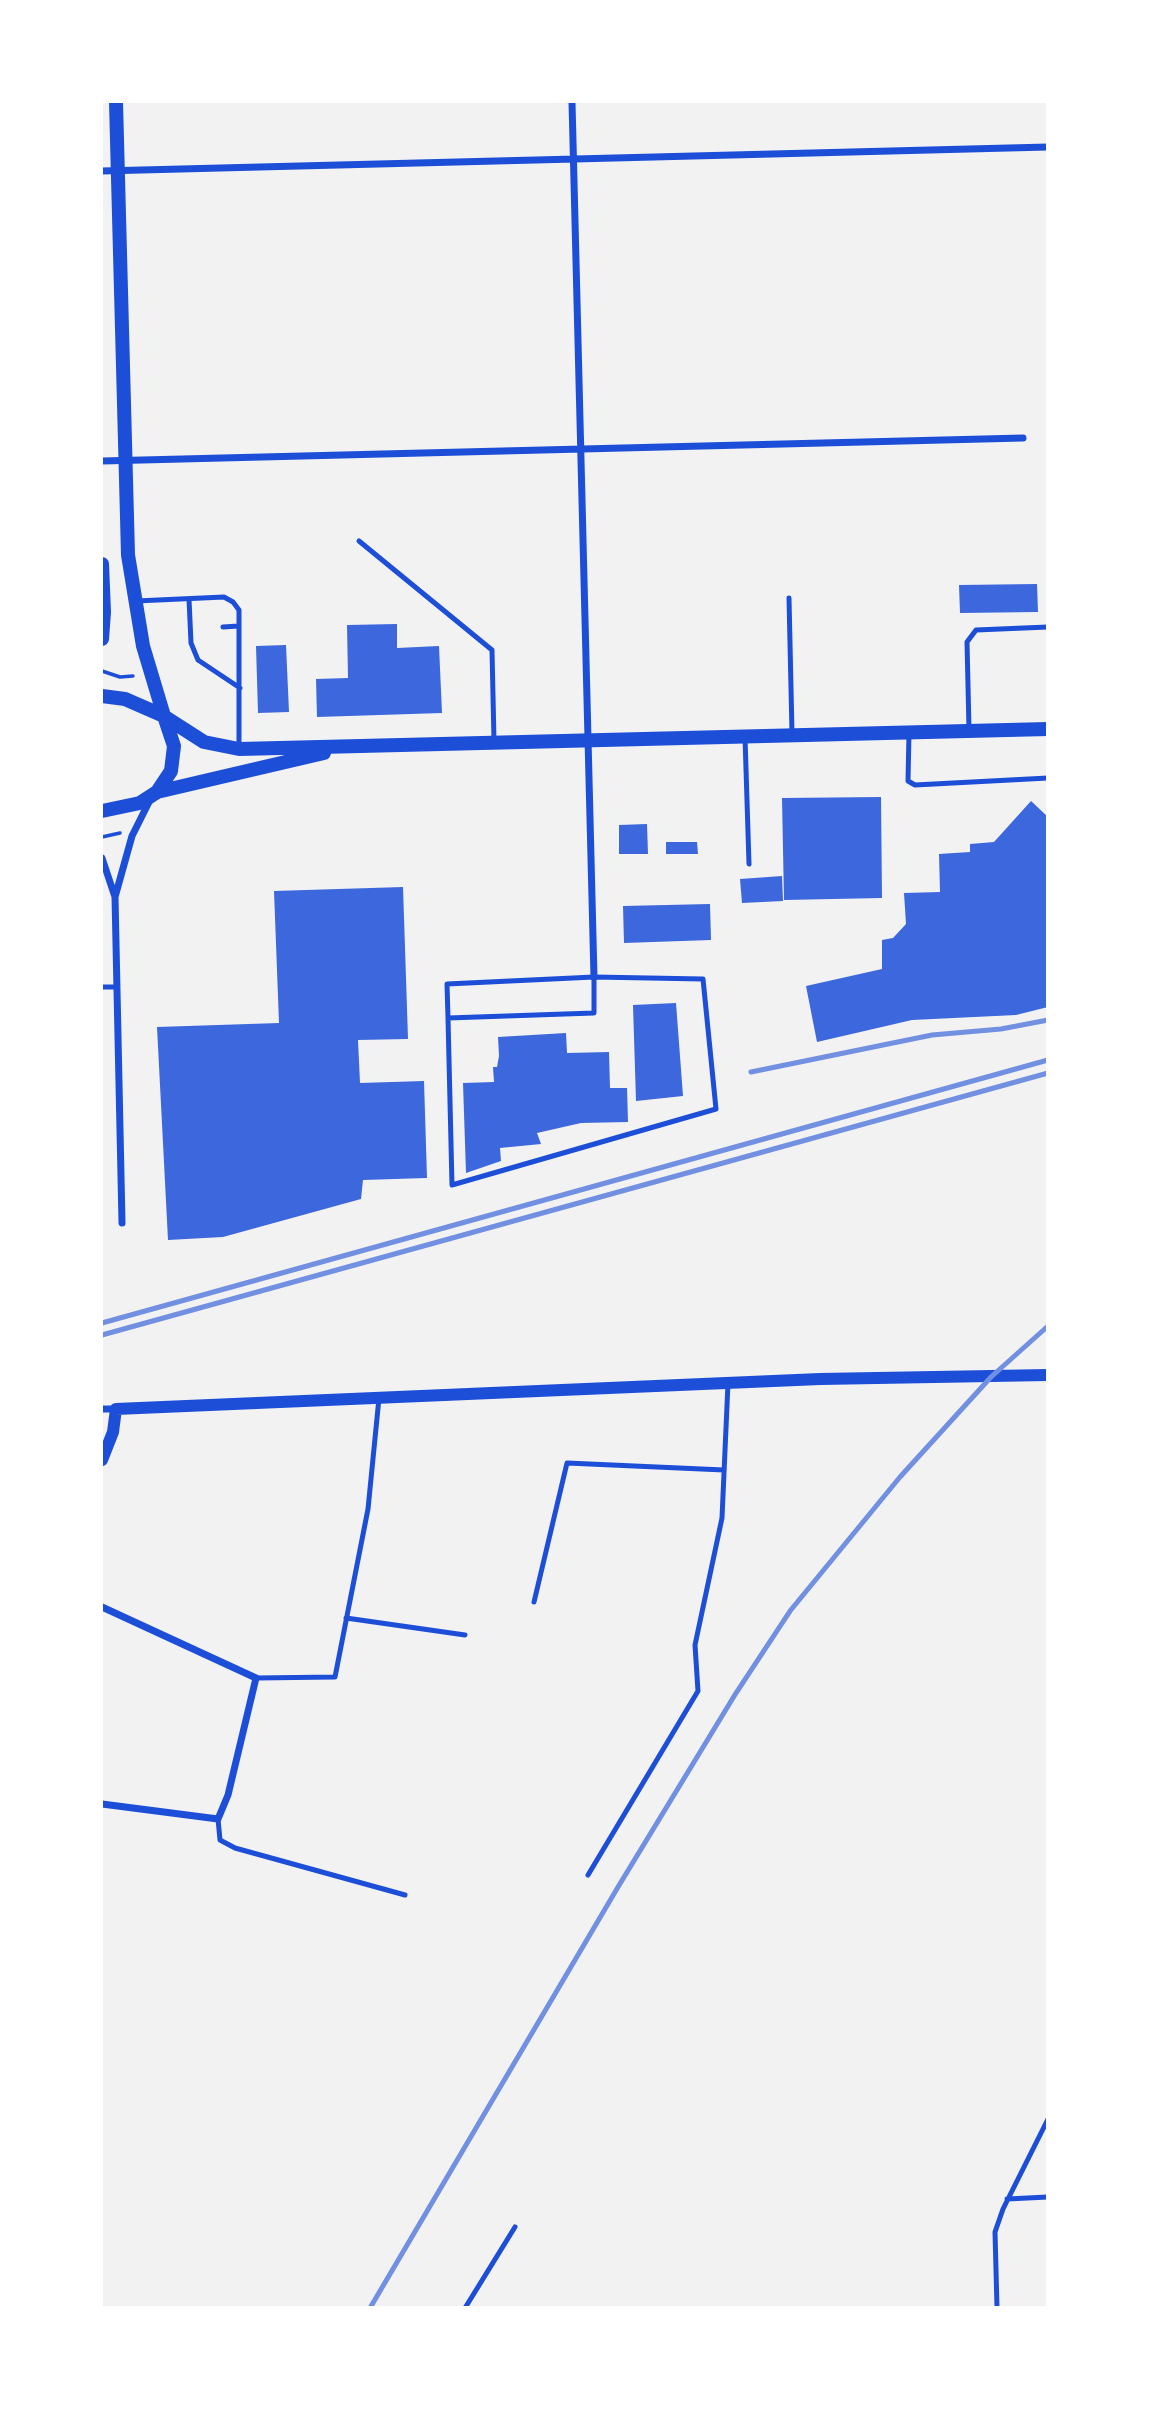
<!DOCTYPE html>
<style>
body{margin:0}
#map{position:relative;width:1149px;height:2409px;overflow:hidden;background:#f2f2f2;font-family:Jost,sans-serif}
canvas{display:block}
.frame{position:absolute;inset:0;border:103px solid #fff;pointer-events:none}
</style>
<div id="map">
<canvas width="1149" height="2409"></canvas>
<div class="frame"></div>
</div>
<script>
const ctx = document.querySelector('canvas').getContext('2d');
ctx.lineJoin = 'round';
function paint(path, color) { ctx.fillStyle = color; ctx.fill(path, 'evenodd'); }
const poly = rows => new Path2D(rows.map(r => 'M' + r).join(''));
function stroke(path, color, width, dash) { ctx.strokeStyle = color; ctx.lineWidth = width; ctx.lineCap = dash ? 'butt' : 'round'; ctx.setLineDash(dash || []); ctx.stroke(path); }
paint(poly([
 [1037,584,1038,612,960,613,959,585],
 [397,624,397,648,439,646,442,713,317,717,316,679,348,678,347,625],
 [286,645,289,712,258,713,256,646],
 [881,797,882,898,784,900,782,798],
 [1031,801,1048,817,1048,1007,1016,1015,912,1020,817,1042,806,986,882,969,882,940,893,938,906,924,904,893,940,892,939,854,970,852,970,844,994,842],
 [647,824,648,854,619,854,619,825],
 [666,842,697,842,698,854,666,854],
 [782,876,783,901,742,903,740,879],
 [403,887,408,1039,358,1040,360,1083,424,1081,427,1178,363,1180,361,1199,223,1237,168,1240,157,1027,279,1023,274,891],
 [710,904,711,940,624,943,623,906],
 [676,1003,683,1096,636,1101,633,1005],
 [566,1033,567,1053,609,1052,610,1088,627,1088,628,1122,581,1123,537,1133,541,1144,500,1148,501,1161,466,1173,463,1083,494,1082,493,1067,497,1067,499,1056,498,1037]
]), '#3d67dc');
stroke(poly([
 [102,671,120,677,133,676],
 [102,837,120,833]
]), '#1d4ed8', 3.5);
stroke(poly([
 [359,541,492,650,494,741],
 [789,598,792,733],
 [189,599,191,643,198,660,240,688],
 [136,601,224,597,233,602,239,610,239,747],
 [223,627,239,626],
 [969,729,967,642,976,630,1048,627],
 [909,733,908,781,915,785,1048,778],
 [745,737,749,864],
 [102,987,117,987],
 [448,1018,447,984,594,977,703,979,716,1109,452,1185,448,1018,594,1013,594,977],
 [534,1602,567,1463,724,1470],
 [346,1618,465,1635],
 [256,1678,335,1677,368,1509,379,1398],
 [218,1819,220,1840,235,1848,405,1895],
 [588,1875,698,1691,695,1645,722,1518,728,1383],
 [1007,2199,1048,2197],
 [465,2308,515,2227],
 [997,2308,995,2232,1003,2209,1048,2119]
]), '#1d4ed8', 5);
stroke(poly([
 [572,102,594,977],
 [102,171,1048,147],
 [102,461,1023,438],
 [102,858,115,897],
 [122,1223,115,897,132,836,150,800],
 [102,1409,116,1409],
 [102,1607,256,1678,228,1795,218,1819,102,1804]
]), '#1d4ed8', 7);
stroke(poly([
 [102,1460,113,1432,116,1409,820,1379,1048,1375]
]), '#1d4ed8', 12);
stroke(poly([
 [116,102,128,555,143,646,164,716],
 [102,564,104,612,102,639],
 [102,696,125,699,164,716,174,746,171,771,157,792,140,803,102,811],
 [165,717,204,742,239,749,1048,729],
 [157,792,324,753]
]), '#1d4ed8', 14);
stroke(poly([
 [751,1072,932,1035,1001,1029,1048,1020],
 [102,1323,1048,1060],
 [102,1335,1048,1073],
 [370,2308,618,1887,736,1693,790,1611,900,1477,991,1377,1048,1326]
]), '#7290e2', 5);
</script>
